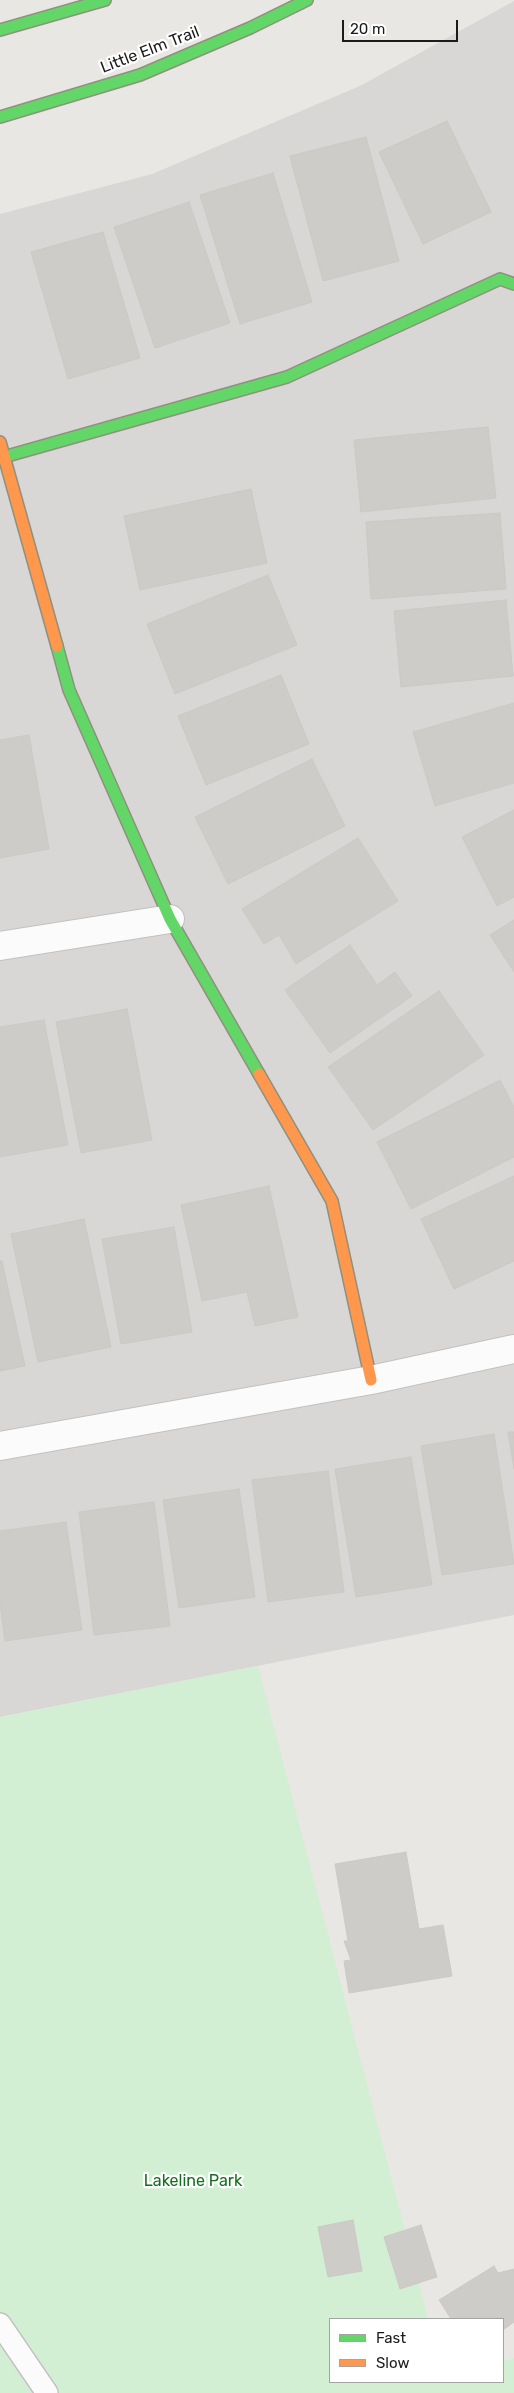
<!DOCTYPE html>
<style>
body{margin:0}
#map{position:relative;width:514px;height:2393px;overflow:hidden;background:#e9e7e4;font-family:Rubik,sans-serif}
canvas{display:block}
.legend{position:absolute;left:329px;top:2318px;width:175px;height:65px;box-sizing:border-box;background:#fff;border:1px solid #a4a4a4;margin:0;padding:6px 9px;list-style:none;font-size:15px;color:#1b1b1b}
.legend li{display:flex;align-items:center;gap:10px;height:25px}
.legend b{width:25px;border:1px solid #a4a4a4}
.scale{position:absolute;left:342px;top:20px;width:116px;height:22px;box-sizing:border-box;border:2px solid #1b1b1b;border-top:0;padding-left:6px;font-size:15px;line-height:18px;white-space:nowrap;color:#1b1b1b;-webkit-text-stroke:4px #fff;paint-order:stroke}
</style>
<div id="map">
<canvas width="514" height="2393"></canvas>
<ul class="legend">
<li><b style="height:6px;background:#63d668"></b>Fast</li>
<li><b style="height:6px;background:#ff974d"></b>Slow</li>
</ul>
<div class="scale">20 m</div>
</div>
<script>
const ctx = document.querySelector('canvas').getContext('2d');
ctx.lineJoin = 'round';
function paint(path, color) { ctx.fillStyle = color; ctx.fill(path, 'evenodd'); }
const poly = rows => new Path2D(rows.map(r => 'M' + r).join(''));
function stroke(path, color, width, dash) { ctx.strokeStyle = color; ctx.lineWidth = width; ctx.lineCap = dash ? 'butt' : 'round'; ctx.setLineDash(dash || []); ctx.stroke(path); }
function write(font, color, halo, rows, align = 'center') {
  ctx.font = font + ' Rubik,sans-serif'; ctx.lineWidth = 4.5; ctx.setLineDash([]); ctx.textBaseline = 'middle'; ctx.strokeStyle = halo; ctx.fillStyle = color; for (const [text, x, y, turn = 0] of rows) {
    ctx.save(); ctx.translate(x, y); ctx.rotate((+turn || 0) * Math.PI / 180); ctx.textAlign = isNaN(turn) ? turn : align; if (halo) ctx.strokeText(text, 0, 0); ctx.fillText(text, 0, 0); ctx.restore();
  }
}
paint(poly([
 [514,1,514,1615,0,1717,0,214,152,174,360,86]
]), '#d8d7d5');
paint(poly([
 [258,1666,428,2319,330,2319,330,2382,503,2382,503,2361,514,2358,514,2393,0,2393,0,1717]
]), '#d2eed3');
const building = poly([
 [447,121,491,212,423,244,379,152,447,121],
 [366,137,399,261,323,281,290,156,366,137],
 [273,173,312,302,240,324,200,195,273,173],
 [189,202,230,323,155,348,114,227,189,202],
 [103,232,140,358,68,379,31,252,103,232],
 [488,427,496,498,361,512,354,440,488,427],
 [251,489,267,563,140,590,124,516,251,489],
 [500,513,506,589,371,599,366,522,500,513],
 [268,575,297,645,175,694,147,624,268,575],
 [506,600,513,676,401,687,394,611,506,600],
 [281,675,309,744,206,785,178,716,281,675],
 [514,703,514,783,435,806,413,732,514,703],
 [29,735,49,849,0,858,0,740,29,735],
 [312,759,345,826,228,884,195,817,312,759],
 [514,810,514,897,497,906,462,837,514,810],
 [358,838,398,901,296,964,279,935,264,944,242,909,358,838],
 [514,920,514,972,490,935,514,920],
 [350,945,377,985,395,972,412,996,330,1053,285,990,350,945],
 [439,991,484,1055,373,1130,328,1067,439,991],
 [127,1009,152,1140,81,1153,56,1022,127,1009],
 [44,1020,68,1145,0,1157,0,1027,44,1020],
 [500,1080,514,1107,514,1157,411,1209,377,1142,500,1080],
 [514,1176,514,1261,454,1289,421,1219,514,1176],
 [269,1186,298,1317,255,1326,247,1292,202,1301,181,1205,269,1186],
 [84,1219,111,1347,38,1362,11,1234,84,1219],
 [174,1227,192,1332,121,1344,102,1239,174,1227],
 [0,1261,2,1261,25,1366,0,1371,0,1261],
 [508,1432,514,1432,514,1469,508,1432],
 [494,1434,514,1564,442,1575,421,1446,494,1434],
 [411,1457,432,1585,356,1597,335,1469,411,1457],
 [328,1471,344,1592,268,1602,252,1480,328,1471],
 [239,1489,255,1597,179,1608,163,1500,239,1489],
 [154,1502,170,1626,94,1635,79,1512,154,1502],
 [66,1522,82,1630,5,1641,0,1604,0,1531,66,1522],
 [406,1852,419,1929,443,1925,452,1976,349,1993,344,1961,351,1960,344,1941,348,1941,335,1864,406,1852],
 [353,2220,362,2271,328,2277,318,2227,353,2220],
 [421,2225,437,2277,400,2289,384,2237,421,2225],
 [494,2266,498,2273,514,2269,514,2322,503,2330,503,2319,451,2319,439,2300,494,2266]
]);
paint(building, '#ceccc9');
stroke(building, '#ccc9c5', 1);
const lane = poly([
 [0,2324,47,2393]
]);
const street = poly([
 [0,946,170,919],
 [0,1446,371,1380,514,1349]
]);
const fast = poly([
 [0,30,105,0],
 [0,117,140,75,250,28,307,0],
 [0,458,287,377,500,279,514,284],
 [57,646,69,690,170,919,259,1074]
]);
const slow = poly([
 [0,442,57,646],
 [259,1074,332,1201,371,1380]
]);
stroke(lane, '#c2c1c0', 24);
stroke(street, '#c2c1c0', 30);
stroke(fast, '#8f907e', 14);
stroke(slow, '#8f907e', 14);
stroke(lane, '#fcfbfb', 21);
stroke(street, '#fcfbfb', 28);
stroke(fast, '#63d668', 11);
stroke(slow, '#ff974d', 11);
write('16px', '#1b1b1b', '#fff', [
 ["Little Elm Trail",150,50,-21]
]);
write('16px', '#136e1e', '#fff', [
 ["Lakeline Park",193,2181]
]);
</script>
